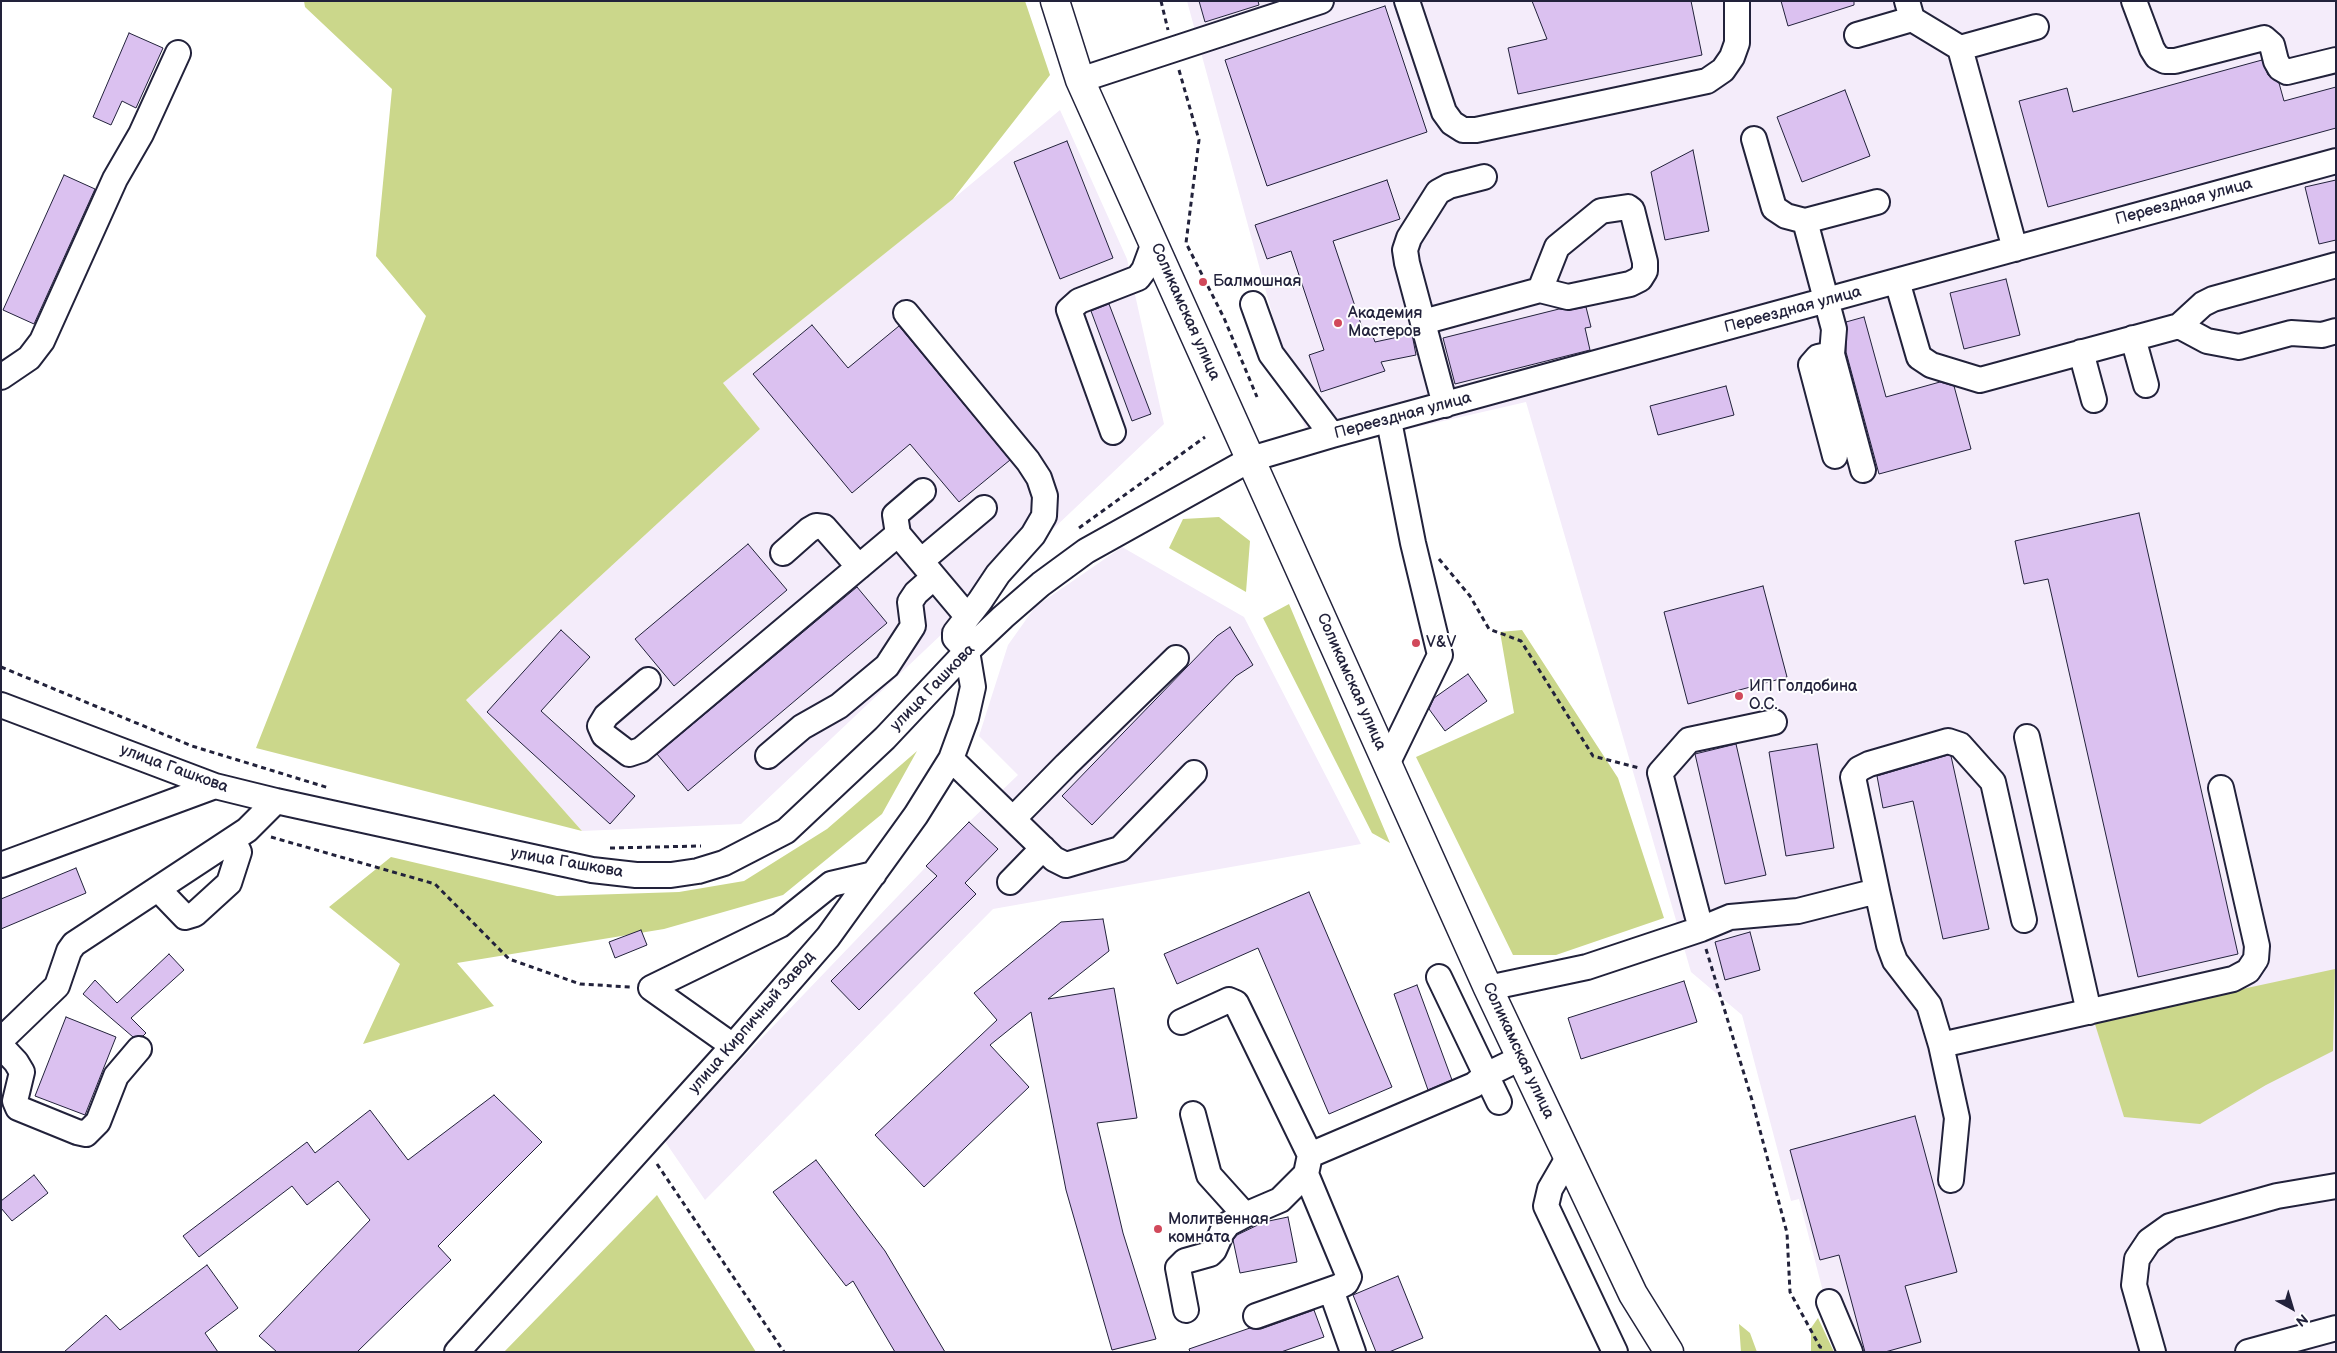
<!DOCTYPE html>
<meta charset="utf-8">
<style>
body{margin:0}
#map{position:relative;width:2337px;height:1353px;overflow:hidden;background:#fff;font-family:"Balsamiq Sans",sans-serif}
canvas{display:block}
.frame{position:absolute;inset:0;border:2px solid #22223b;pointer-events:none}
.north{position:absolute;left:2267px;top:1283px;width:50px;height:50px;-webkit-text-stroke:4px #fff;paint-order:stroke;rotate:141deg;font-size:14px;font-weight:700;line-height:20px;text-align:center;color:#22223b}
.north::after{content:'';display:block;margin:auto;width:18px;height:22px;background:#22223b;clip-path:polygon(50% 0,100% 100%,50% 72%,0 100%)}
</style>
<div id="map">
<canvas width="2337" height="1353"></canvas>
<div class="frame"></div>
<div class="north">N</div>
</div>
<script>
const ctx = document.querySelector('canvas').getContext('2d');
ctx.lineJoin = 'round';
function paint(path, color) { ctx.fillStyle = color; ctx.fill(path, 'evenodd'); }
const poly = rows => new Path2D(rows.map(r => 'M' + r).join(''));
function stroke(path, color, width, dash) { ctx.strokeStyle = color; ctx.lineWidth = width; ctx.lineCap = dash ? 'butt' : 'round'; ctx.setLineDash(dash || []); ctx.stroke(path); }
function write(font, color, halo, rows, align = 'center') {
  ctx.font = font + ' "Balsamiq Sans",sans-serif'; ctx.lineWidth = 4; ctx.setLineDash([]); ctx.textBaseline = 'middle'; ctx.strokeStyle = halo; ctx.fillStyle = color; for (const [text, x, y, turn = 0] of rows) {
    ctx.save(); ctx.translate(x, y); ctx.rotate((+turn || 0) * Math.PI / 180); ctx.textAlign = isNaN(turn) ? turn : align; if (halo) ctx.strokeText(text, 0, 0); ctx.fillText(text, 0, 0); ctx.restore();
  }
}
paint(poly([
 [1187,1,2336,1,2336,1352,1862,1352,1859,1347,1845,1303,1827,1307,1799,1199,1791,1201,1742,1015,1691,972,1526,402,1313,451,1296,402],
 [1060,110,1127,259,1164,424,741,824,582,831,466,700,760,429,723,383,953,199],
 [1122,547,1244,617,1361,844,993,909,705,1200,664,1140,969,822,1018,775,979,736,1008,645,1035,607]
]), '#f4ecfa');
paint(poly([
 [304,1,1025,1,1050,75,953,199,723,383,760,429,466,700,582,831,256,748,426,316,376,256,392,89,305,7],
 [1219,517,1250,541,1246,592,1169,548,1183,519],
 [1289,604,1390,843,1372,833,1263,618],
 [1522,630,1618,778,1664,918,1556,955,1513,955,1416,757,1514,713,1500,632],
 [917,751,882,814,783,895,664,929,457,963,494,1006,363,1044,400,964,329,907,391,857,557,896,679,892,744,881,827,829],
 [2335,969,2333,1051,2266,1085,2200,1124,2124,1117,2094,1021],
 [657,1195,756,1352,504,1352],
 [1818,1318,1834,1352,1811,1352,1811,1328],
 [1739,1324,1750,1333,1757,1352,1741,1352]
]), '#cbd78b');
const building = poly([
 [1199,1,1258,1,1259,5,1205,22,1199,1],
 [1532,1,1691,1,1702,55,1518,94,1508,48,1547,39,1532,1],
 [1781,1,1854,1,1854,5,1788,26,1781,1],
 [1385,6,1427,132,1267,186,1225,60,1385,6],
 [129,33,163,48,136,108,122,101,111,125,93,117,129,33],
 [2262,60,2268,75,2279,83,2284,101,2336,87,2336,128,2048,207,2019,101,2067,88,2073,112,2262,60],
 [1845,90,1870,156,1802,182,1777,117,1845,90],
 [1067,141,1113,258,1060,279,1014,162,1067,141],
 [1693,150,1709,231,1665,240,1651,172,1693,150],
 [64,175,95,189,34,324,3,310,64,175],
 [1387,180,1400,219,1333,241,1365,336,1372,334,1375,342,1412,334,1416,355,1381,362,1385,371,1321,392,1309,355,1324,350,1291,251,1267,259,1255,225,1387,180],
 [2336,180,2336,240,2319,244,2305,187,2336,180],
 [2006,279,2020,335,1964,349,1950,293,2006,279],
 [1109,304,1151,414,1132,421,1091,311,1109,304],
 [1586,307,1591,327,1585,328,1590,350,1455,384,1443,338,1559,309,1570,310,1586,307],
 [1864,317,1886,397,1940,382,1954,386,1971,449,1879,474,1846,352,1846,322,1864,317],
 [812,325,848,368,899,326,1010,460,959,502,910,444,852,493,753,374,812,325],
 [1726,386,1734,415,1658,435,1650,406,1726,386],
 [2139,513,2238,954,2138,977,2048,579,2024,584,2015,541,2139,513],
 [748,544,787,590,674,686,635,639,748,544],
 [1763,586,1787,677,1688,704,1664,612,1763,586],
 [857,587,887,623,688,791,657,754,857,587],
 [1230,627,1253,665,1236,676,1092,825,1062,796,1217,636,1230,627],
 [561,630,590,657,541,711,635,796,610,824,487,712,561,630],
 [1468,674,1487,701,1445,731,1429,709,1434,698,1468,674],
 [1736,744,1766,875,1725,884,1695,754,1736,744],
 [1817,744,1834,848,1786,856,1769,752,1817,744],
 [1948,755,1951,756,1989,929,1943,939,1913,801,1883,808,1877,776,1948,755],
 [969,822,998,849,965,883,976,894,859,1010,831,981,937,876,926,866,969,822],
 [76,868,86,893,1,929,1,899,76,868],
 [1309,892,1392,1087,1329,1114,1258,948,1177,984,1164,954,1309,892],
 [1103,919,1109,951,1048,999,1114,988,1137,1118,1097,1123,1123,1233,1156,1339,1112,1350,1066,1190,1031,1012,990,1045,1029,1087,924,1187,875,1135,997,1020,974,993,1061,922,1103,919],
 [641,930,647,945,615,958,609,942,641,930],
 [1750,932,1760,970,1725,980,1715,942,1750,932],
 [169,954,184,970,131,1018,146,1033,143,1036,133,1037,83,994,95,980,117,1003,169,954],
 [1684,981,1697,1022,1581,1059,1568,1018,1684,981],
 [1417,985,1452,1080,1428,1090,1394,994,1417,985],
 [66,1017,116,1037,85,1115,35,1096,66,1017],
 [494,1095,542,1142,438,1246,451,1260,357,1352,277,1352,259,1336,370,1220,338,1181,307,1205,292,1186,199,1257,183,1236,307,1142,315,1153,370,1110,408,1160,494,1095],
 [1915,1116,1957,1272,1905,1286,1921,1342,1885,1352,1865,1352,1839,1255,1820,1260,1790,1150,1915,1116],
 [816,1160,885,1251,945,1352,895,1352,853,1281,846,1286,773,1192,816,1160],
 [34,1175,48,1193,12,1221,1,1208,1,1201,34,1175],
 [1288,1217,1297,1262,1240,1273,1233,1240,1237,1235,1264,1222,1288,1217],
 [207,1265,238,1308,205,1333,218,1352,64,1352,106,1315,120,1330,207,1265],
 [1398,1276,1423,1338,1389,1352,1376,1352,1353,1295,1398,1276],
 [1314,1310,1324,1337,1281,1352,1190,1352,1189,1349,1250,1328,1261,1329,1314,1310]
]);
paint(building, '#dbc1f0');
stroke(building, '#22223b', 1);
const minor = poly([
 [1407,1,1444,112,1452,123,1463,130,1476,130,1707,81,1723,70,1732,57,1737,43,1737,1],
 [1907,1,1912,19,1960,48,2015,249],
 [2134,1,2152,49,2157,57,2165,61,2175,61,2264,38,2272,45,2276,61,2280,68,2287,72,2336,60],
 [1857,35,1912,19],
 [1960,48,2036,27],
 [1080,80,1321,1],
 [1754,139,1774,208,1786,216,1805,221],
 [1897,281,1919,357,1931,365,1980,380,2179,326,2203,304,2213,299,2336,265],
 [1253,304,1271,354,1332,435],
 [1423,322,1540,290,1568,297,1630,284,1640,279,1645,271,1645,262,1632,210,1628,207,1601,211,1557,247,1540,290],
 [2179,326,2207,341,2239,347,2291,333,2322,335,2336,331],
 [2133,338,2146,385],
 [2081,352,2094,400],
 [1832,354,1863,470],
 [1,377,29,358,42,341,115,179,141,134,178,53],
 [1445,405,1407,263,1405,250,1409,238,1438,192,1449,186,1484,177],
 [1113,432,1069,310,1079,301,1138,278,1144,270,1154,243],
 [1835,456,1811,365,1818,357,1832,354,1834,329,1805,221,1877,202],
 [898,534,895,515,923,491],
 [783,553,809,530,816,526,824,527,859,567],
 [921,561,984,508],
 [648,680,606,716,600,726,604,735,629,754,641,750,898,534,967,616],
 [1,705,215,786,276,801,592,870,636,875,671,875,698,871,724,863,786,831,885,738,967,651,1003,617,1041,584,1086,551,1251,459,1332,435,2336,161],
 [2027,737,2089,1012],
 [768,756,802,727,839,706,887,666,913,626,910,602,916,593,934,577],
 [951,759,1054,859,1066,865,1120,849,1194,773],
 [1387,764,1440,655,1413,543,1389,421],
 [1013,819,1066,765,1176,658],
 [1,865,215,786],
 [1010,882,1043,848],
 [158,889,185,917,195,914,229,883,239,852,233,840],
 [1877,891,1889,945,1895,961,1929,1005,1941,1045,2233,979,2248,971,2256,959,2257,946,2221,788],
 [1701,929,1660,773,1689,740,1774,722],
 [1439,977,1499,1102],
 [1488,988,1587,967,1701,929,1730,917,1798,911,1877,891,1853,777,1859,769,1869,764,1948,741,1960,745,1993,782,2024,920],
 [1181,1022,1229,1000,1236,1003,1310,1155],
 [1,1040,57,986,69,951,74,944,247,830,276,801],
 [1941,1045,1957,1118,1951,1180],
 [1,1046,16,1062,22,1072,15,1101,18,1108,77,1132,86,1134,98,1122,116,1076,139,1049],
 [733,1046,651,988,780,925,831,884,874,874],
 [1193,1114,1209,1175,1245,1215,1280,1200,1306,1174],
 [1568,1158,1550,1189,1546,1206,1615,1352],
 [1331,1290,1353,1352],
 [1829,1302,1850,1352],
 [1186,1310,1178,1268,1185,1261,1210,1254,1214,1250,1222,1232,1228,1224,1245,1215],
 [1256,1316,1338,1287,1346,1283,1349,1277,1306,1174,1310,1155,1474,1085,1486,1075,1521,1058],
 [457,1352,733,1046,828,937,916,815,951,759,966,718,973,687,967,651,955,638,955,633,980,601,998,574,1033,535,1044,516,1045,496,1039,478,1028,461,906,313],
 [2153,1352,2134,1285,2137,1259,2149,1241,2170,1226,2277,1196,2336,1186],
 [2248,1352,2336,1328]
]);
const major = poly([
 [1055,1,1080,80,1488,988,1633,1294,1669,1352]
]);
stroke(minor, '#22223b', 28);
stroke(major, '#22223b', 31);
stroke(poly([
 [1161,1,1168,30],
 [1179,70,1199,140,1186,243,1224,318,1257,397],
 [1079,528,1205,437],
 [1439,559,1470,596,1489,629,1521,641,1593,756,1639,768],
 [1,667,192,746,329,788],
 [271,837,435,884,509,959,580,984,630,987],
 [610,848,701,846],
 [1706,949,1752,1100,1787,1233,1790,1292,1820,1347,1825,1348],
 [657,1164,784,1352]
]), '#22223b', 3, [5, 4]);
stroke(minor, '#fff', 24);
stroke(major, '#fff', 28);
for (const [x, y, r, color] of [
 [1203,282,5,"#d1495b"],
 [1338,323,5,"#d1495b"],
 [1416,643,5,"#d1495b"],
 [1739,696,5,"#d1495b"],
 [1158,1229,5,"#d1495b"]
]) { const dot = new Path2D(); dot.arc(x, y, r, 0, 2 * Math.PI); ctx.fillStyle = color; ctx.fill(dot); stroke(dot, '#fff', 2); }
write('16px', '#22223b', '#fff', [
 ["Переездная улица",2184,202,-15],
 ["Переездная улица",1793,310,-15],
 ["Соликамская улица",1185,312,66],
 ["Переездная улица",1403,416,-15],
 ["Соликамская улица",1351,682,66],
 ["улица Гашкова",933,688,-46],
 ["улица Гашкова",174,769,20],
 ["улица Гашкова",567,863,10],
 ["улица Кирпичный Завод",752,1023,-49],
 ["Соликамская улица",1518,1051,65]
]);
write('16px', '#22223b', '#fff', [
 ["Балмошная",1213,282],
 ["Академия",1348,314],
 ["Мастеров",1348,332],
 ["V&V",1426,643],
 ["ИП Голдобина",1749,687],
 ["О.С.",1749,705],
 ["Молитвенная",1168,1220],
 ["комната",1168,1238]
], 'left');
</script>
